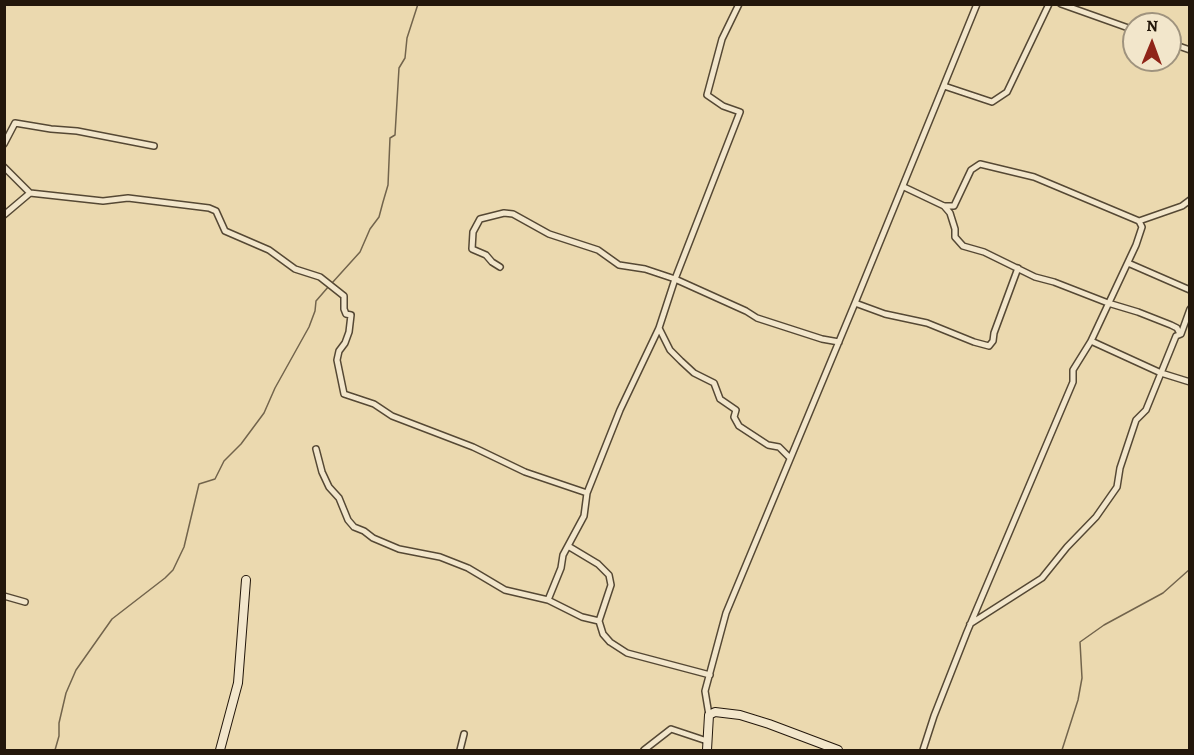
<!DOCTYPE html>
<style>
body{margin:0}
#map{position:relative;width:1194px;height:755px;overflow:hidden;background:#ebd9af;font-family:Alegreya,serif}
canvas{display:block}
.frame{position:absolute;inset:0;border:6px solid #23170b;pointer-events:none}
.north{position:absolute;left:1122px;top:12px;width:60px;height:60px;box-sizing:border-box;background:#f2e6cb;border:2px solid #9f937e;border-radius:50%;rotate:1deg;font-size:16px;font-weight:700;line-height:24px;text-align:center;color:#23170b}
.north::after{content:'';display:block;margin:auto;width:21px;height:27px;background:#8f2418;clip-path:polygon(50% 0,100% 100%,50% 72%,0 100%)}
</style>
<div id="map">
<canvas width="1194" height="755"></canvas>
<div class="frame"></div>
<div class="north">N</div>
</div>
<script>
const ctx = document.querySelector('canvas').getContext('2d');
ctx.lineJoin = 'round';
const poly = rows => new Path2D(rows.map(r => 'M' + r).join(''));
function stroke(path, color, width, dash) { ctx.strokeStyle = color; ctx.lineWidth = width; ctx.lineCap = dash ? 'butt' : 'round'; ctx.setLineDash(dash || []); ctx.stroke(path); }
stroke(poly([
 [332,283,360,252,370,229,379,217,383,202,388,185,390,138,395,135,399,68,405,58,407,38,418,4],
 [55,750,59,736,59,723,66,693,76,670,112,619,165,578,173,570,184,547,199,484,215,479,224,461,241,444,264,413,275,388,309,327,315,311,316,301,329,286],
 [1062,750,1078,700,1082,678,1080,642,1104,625,1163,593,1190,569]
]), '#72644c', 1.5);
const street = poly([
 [1061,4,1134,30],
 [1170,43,1190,50],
 [944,86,992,102,1007,92,1049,4],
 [4,144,15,123,51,129,77,131,154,146],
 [4,167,30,193,103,201,128,198,209,208,216,211,225,231,269,250,295,269,320,277,344,296,344,309,346,314,351,315,349,332,345,343,339,351,337,360,344,394,374,404,392,416,473,447,525,472,587,493],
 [904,187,944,206,954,206,971,170,980,164,1034,177,1139,221,1182,206,1190,200],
 [944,206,950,213,955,229,955,237,963,246,984,252,1035,277,1054,282,1108,303,1138,312,1171,325,1177,328,1180,334],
 [4,215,30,193],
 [1128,263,1190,290],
 [500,267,492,262,486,255,472,249,473,232,480,219,504,213,513,214,549,234,598,250,619,265,645,269,675,279,746,311,757,318,822,339,839,342],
 [855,303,885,314,927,323,974,342,989,346,993,341,994,333,1018,268],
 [659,328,670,350,681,361,694,373,714,383,720,399,736,410,734,417,739,426,768,445,779,447,790,458],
 [1091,341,1161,373,1190,382],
 [316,449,322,472,329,487,339,498,348,520,354,527,364,531,373,538,399,549,440,557,468,568,505,590,548,600,582,617,599,621,603,634,610,642,627,653,710,675],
 [568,546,598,564,609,575,611,585,599,621],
 [4,596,25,602],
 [548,600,561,568,563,555,584,516,587,493,620,410,659,328,675,279,740,112,723,106,707,95,722,39,739,4],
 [970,624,1042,578,1067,547,1096,517,1117,487,1120,468,1136,420,1146,410,1176,336,1181,334,1190,309],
 [709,715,705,691,726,613,855,303,977,4],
 [460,750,464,734],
 [644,750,671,729,707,741],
 [923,750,934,716,967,632,1073,382,1073,370,1091,341,1136,245,1142,227,1139,221]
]);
const secondary = poly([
 [220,750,238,683,246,580],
 [707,750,709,715,715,712,740,715,769,724,838,750]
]);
stroke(street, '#554834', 8);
stroke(secondary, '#23170b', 10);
stroke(street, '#f2e6cb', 5);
stroke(secondary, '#f2e6cb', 8);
</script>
